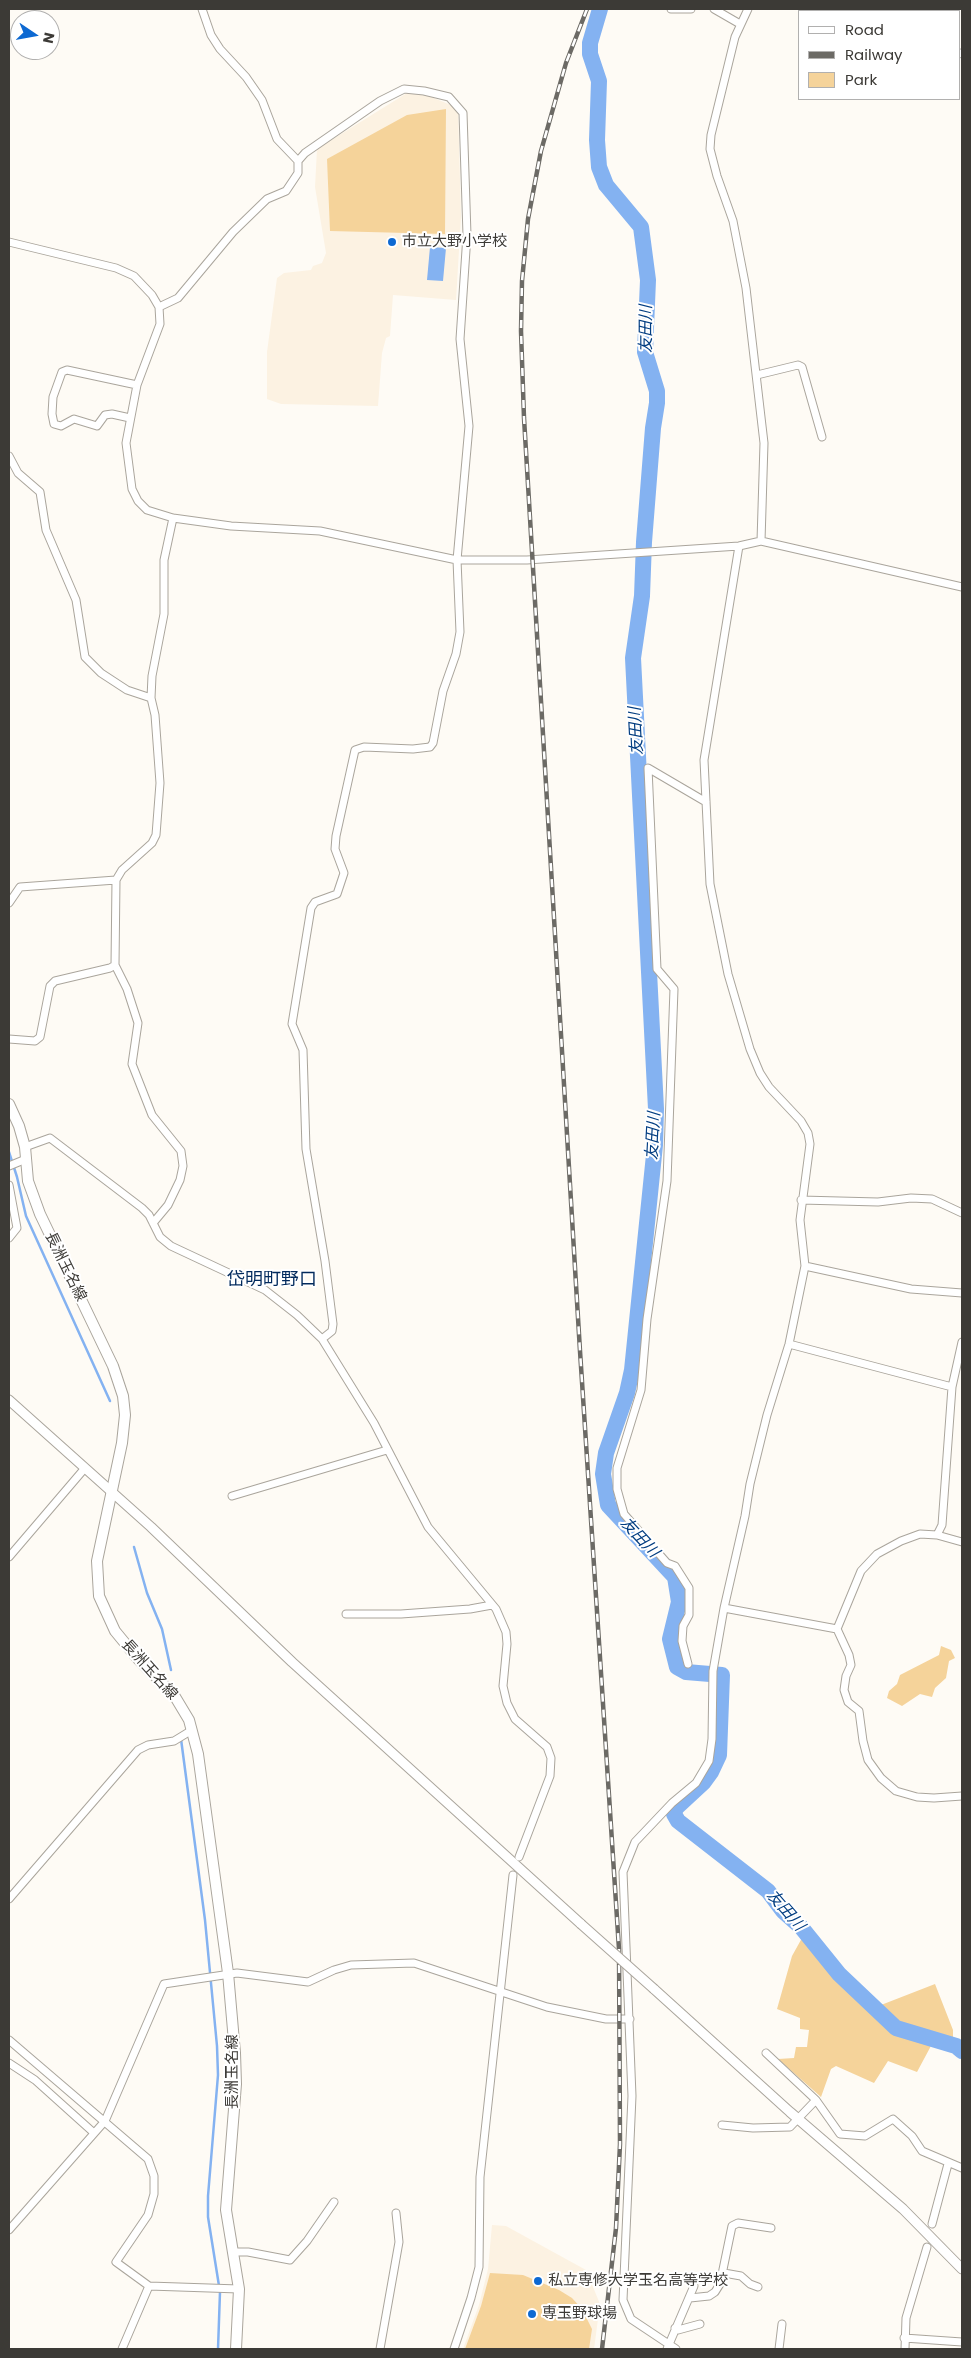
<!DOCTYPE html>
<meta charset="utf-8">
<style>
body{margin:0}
#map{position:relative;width:971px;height:2358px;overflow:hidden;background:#fefbf5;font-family:Poppins,sans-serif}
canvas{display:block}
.frame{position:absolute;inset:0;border:10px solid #3c3a36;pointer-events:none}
.legend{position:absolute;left:798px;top:10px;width:162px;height:90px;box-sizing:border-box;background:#fff;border:1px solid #b1b0af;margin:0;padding:6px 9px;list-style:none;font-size:15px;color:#3c3a36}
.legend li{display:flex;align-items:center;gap:10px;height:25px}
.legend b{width:25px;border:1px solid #b1b0af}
.north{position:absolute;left:10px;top:10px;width:50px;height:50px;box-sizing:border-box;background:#fff;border:1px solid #b1b0af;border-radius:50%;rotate:102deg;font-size:14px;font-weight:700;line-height:20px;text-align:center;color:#3c3a36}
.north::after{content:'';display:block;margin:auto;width:18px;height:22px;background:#0d69d2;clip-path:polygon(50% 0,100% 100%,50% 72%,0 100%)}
</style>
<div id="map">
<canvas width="971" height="2358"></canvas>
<div class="frame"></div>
<ul class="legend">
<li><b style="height:6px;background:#fff"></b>Road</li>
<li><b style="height:6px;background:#6c6a65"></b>Railway</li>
<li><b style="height:14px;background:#f5d39a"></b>Park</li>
</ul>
<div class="north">N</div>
</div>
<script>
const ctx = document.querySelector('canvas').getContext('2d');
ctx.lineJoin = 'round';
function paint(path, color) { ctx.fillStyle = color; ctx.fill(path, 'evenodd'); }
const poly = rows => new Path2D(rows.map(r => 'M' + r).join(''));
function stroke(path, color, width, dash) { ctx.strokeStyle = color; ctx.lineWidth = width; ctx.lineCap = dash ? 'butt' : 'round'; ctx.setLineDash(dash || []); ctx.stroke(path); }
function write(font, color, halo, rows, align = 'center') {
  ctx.font = font + ' Poppins,"Noto Sans JP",sans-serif'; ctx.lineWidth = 4; ctx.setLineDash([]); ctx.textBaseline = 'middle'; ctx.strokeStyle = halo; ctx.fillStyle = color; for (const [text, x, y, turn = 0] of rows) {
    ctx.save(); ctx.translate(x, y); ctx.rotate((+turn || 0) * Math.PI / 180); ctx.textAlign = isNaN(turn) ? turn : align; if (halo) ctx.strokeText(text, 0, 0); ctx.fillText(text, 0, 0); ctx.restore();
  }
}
paint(poly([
 [407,93,429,96,458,108,461,217,456,300,393,295,390,336,386,338,382,353,378,406,281,404,267,399,267,352,277,278,284,273,311,270,313,266,322,263,326,253,315,187,317,149],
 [492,2225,506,2226,586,2270,600,2304,594,2349,463,2349,479,2305,488,2269]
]), '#fcf2e2');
paint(poly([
 [446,109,445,234,330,231,327,159,407,115],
 [941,1646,951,1650,955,1658,949,1661,946,1678,935,1688,932,1697,920,1694,902,1706,887,1698,889,1691,897,1684,900,1675,939,1655],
 [802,1938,828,1967,894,2031,932,2044,917,2072,888,2061,874,2083,836,2066,831,2069,821,2097,778,2059,794,2058,796,2047,807,2047,809,2030,800,2029,800,2018,777,2009,792,1956],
 [935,1984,953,2030,953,2041,897,2026,881,2005],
 [490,2273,523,2275,559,2290,572,2298,582,2309,592,2329,589,2349,465,2349,481,2306]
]), '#f5d39a');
paint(poly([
 [430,247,446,248,443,281,427,280]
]), '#84b2f1');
stroke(poly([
 [9,1152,17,1177,26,1216,110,1401],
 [134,1547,147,1593,162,1629,171,1670],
 [181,1739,205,1920,217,2046,218,2075,208,2196,208,2217,220,2292,218,2349]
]), '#84b2f1', 2.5);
stroke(poly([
 [600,9,590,43,590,54,599,81,597,140,599,167,606,185,641,227,648,280,645,352,657,391,657,403,653,428,644,542,642,596,633,658,656,1109,655,1145,632,1370,627,1393,606,1453,603,1474,608,1505,675,1577,679,1602,670,1639,677,1667,686,1672,722,1675,719,1755,711,1772,703,1783,676,1808,674,1814,678,1821,768,1891,783,1911,801,1927,839,1974,896,2028,956,2046,962,2051]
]), '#84b2f1', 16);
const minor = poly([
 [202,9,211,35,220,49,246,77,262,100,277,139,298,161],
 [671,9,691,9],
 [714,9,740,24],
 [748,9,735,37,711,135,710,149,717,176,733,221,746,288,764,443,761,541],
 [904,9,907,11],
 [960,53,962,54],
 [9,242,116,268,134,276,152,295,159,307,160,324,137,385,126,443,132,489,138,501,147,510,173,518,231,526,320,531,457,560,527,560,739,546,761,541,962,587],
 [159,307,178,298,233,232,267,199,286,191,298,173,298,161,305,153,380,101,404,89,424,91,449,97,463,113,467,235,460,339,469,426,457,560,460,632,456,654,443,691,433,743,430,747,413,749,364,747,355,750,336,836,335,849,344,873,337,894,315,902,311,908,292,1024,303,1050,306,1149,325,1261,333,1324,332,1331,322,1339],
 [757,375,798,365,802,367,822,437],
 [130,418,112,414,105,415,97,426,74,419,61,426,54,424,52,414,53,397,62,372,67,370,137,385],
 [9,456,18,473,40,492,46,530,76,600,85,657,101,673,127,690,151,698],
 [9,903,20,887,116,880],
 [9,1039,35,1041,40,1037,50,986,55,981,110,968,115,965],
 [25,1147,50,1138,142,1208,149,1215,160,1237,171,1246,265,1290,297,1315,322,1339,374,1423,428,1527,496,1609,506,1632,507,1644,503,1686,507,1703,515,1719,547,1747,551,1758,550,1776,519,1857],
 [9,1166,26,1159],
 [9,1185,17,1228,9,1238],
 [801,1200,878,1202,911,1198,932,1199,962,1213],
 [153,1223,168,1205,180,1180,183,1166,181,1151,152,1115,132,1064,138,1023,127,989,115,965,116,880,122,870,152,843,156,835,160,783,155,715,151,698,152,676,164,614,164,560,173,518],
 [805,1266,911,1289,962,1293],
 [962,1342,952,1387,942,1525,937,1535,920,1534,901,1541,877,1554,861,1571,837,1629,849,1655,851,1665,846,1676,844,1690,848,1702,859,1711,863,1741,868,1760,881,1778,896,1791,917,1797,934,1798,962,1796],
 [789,1344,952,1387],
 [232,1496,387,1450],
 [937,1535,962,1542],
 [9,1557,85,1468],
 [724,1608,837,1629],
 [346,1614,401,1614,470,1609,492,1605],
 [688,1664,682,1641,683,1626,689,1615,689,1588,675,1566,667,1563,624,1514,617,1489,617,1468,641,1390,647,1319,667,1181,674,989,657,969,648,768,706,802],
 [9,1899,138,1750,148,1745,174,1741,192,1730],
 [9,2040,148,2159,154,2176,154,2194,148,2215,116,2262,149,2286],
 [766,2053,816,2100,840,2134,865,2136,893,2119,912,2136,922,2151,962,2168],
 [9,2063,35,2080,94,2133],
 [722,2125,753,2128,790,2127,816,2100],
 [932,2224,948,2164],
 [9,2230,105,2121,164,1984,237,1973,308,1982,334,1970,351,1965,414,1963,547,2007,606,2019,630,2019],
 [233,2252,248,2252,290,2260,307,2241,334,2202],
 [724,2273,741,2276,750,2284,758,2287],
 [690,2298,709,2296,715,2292,720,2284,732,2226,738,2223,771,2228],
 [675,2328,678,2330,700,2324],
 [904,2338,962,2342],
 [122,2349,149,2286,239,2289],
 [380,2349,399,2242,396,2213],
 [454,2349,471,2298,479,2267,480,2177,513,1875],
 [667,2349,694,2286],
 [676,2349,631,2319,623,2300,632,2096,623,1872,635,1842,672,1803,696,1783,709,1761,712,1739,713,1671,724,1608,745,1516,750,1484,767,1415,789,1344,805,1266,800,1220,810,1144,808,1133,801,1121,769,1087,760,1073,750,1049,728,974,710,884,704,760,739,546],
 [779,2349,782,2324],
 [905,2349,906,2318,927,2247]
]);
const tertiary = poly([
 [9,1400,151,1527,292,1662,581,1924],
 [654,1989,790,2112,903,2209,962,2269]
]);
const secondary = poly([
 [9,1104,19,1126,25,1147,28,1181,40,1214,113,1366,123,1396,125,1415,122,1443,97,1561,99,1596,115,1631,138,1659,174,1695,189,1720,198,1754,228,1973,235,2053,236,2084,226,2210,239,2289,236,2349]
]);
stroke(minor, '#aaa59c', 9);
stroke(tertiary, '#aaa59c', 11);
stroke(secondary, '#aaa59c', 12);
stroke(minor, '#fff', 7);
stroke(tertiary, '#fff', 9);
stroke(secondary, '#fff', 10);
const rail = poly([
 [587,9,566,63,541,151,528,219,522,281,521,331,524,418,580,1351,619,1949,620,2144,616,2228,602,2349]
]);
stroke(rail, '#6c6a65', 4.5);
stroke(rail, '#fff', 2.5, [8]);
const tertiaryBridge = poly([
 [581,1924,654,1989]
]);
stroke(tertiaryBridge, '#aaa59c', 11, []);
stroke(tertiaryBridge, '#fff', 9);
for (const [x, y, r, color] of [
 [392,242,5,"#0d69d2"],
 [538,2281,5,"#0d69d2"],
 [532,2314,5,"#0d69d2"]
]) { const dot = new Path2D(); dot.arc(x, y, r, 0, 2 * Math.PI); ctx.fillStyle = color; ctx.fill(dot); stroke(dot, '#fff', 2); }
write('15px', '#3c3a36', '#fff', [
 ["市立大野小学校",402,242],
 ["私立専修大学玉名高等学校",548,2281],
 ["専玉野球場",542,2314]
], 'left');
write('15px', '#3c3a36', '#fff', [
 ["長洲玉名線",65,1267,64],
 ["長洲玉名線",149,1670,48],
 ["長洲玉名線",233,2072,-90]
]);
write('italic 16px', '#023d81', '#fff', [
 ["友田川",647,329,-90],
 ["友田川",637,731,-93],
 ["友田川",654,1136,-87],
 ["友田川",639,1538,47],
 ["友田川",785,1911,49]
]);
write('18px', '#022a5d', '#fff', [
 ["岱明町野口",272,1280]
]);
</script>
